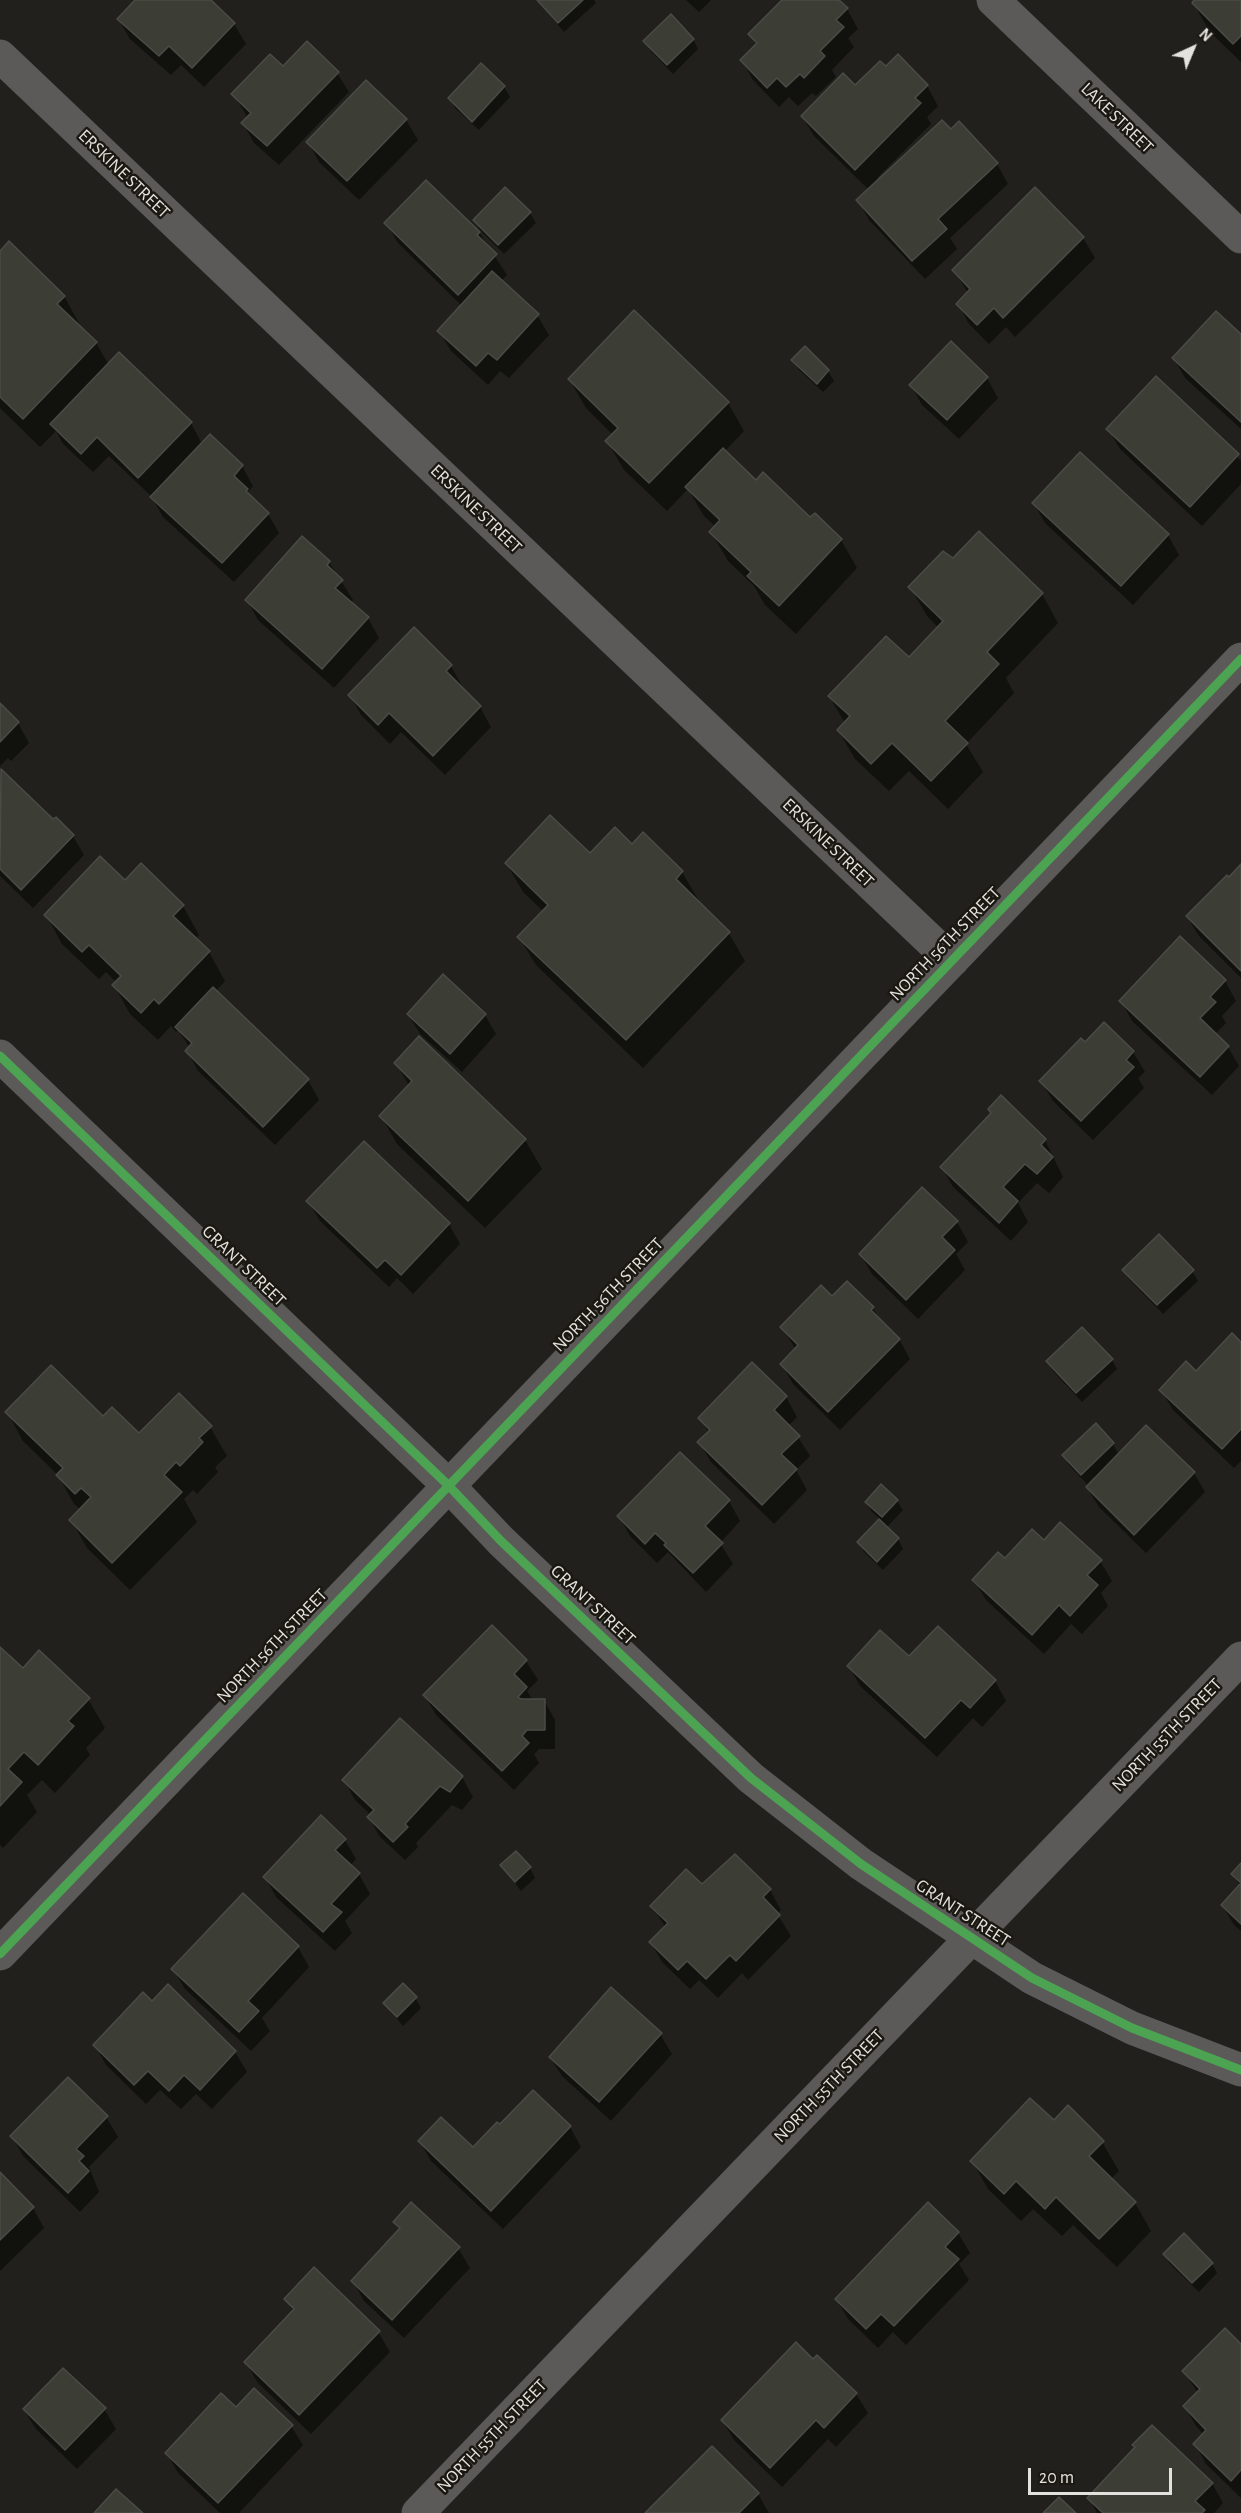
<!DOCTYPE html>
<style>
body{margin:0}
#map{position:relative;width:1241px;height:2513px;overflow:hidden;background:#21201c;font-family:"Alegreya Sans",sans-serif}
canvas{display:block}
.north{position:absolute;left:1163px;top:18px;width:60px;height:60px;-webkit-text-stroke:4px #1a1811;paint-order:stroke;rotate:44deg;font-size:16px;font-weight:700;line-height:24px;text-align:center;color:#e4e2de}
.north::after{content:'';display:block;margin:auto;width:21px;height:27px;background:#e4e2de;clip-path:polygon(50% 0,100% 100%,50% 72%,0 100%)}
.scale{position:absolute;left:1028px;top:2468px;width:144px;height:27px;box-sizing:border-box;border:3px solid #e4e2de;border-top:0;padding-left:8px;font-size:18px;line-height:21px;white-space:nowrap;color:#e4e2de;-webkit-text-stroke:4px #1a1811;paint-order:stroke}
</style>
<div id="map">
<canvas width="1241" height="2513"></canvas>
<div class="north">N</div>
<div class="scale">20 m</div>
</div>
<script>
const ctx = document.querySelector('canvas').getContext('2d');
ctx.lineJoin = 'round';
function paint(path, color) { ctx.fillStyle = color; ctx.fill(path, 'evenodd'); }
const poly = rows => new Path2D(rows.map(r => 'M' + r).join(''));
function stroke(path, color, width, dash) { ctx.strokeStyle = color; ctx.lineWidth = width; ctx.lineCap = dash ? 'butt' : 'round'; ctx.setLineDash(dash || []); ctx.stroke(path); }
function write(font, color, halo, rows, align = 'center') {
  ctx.font = font + ' "Alegreya Sans",sans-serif'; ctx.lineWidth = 5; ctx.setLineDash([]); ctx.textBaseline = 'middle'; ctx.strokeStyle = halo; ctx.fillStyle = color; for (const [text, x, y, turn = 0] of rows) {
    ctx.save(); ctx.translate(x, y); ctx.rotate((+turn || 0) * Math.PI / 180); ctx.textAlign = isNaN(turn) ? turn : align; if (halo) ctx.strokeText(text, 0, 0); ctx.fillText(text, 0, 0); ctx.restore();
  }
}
paint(poly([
 [138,0,209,0,234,24,246,44,204,87,181,65,171,75,130,39,119,20],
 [537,0,594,0,596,3,564,32],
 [686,0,711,0,699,12],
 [784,0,837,0,847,9,858,29,848,38,854,47,832,70,836,77,816,96,812,93,798,106,789,97,779,107,753,80,742,60,757,46,750,34],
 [1196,0,1241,0,1241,62,1210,32,1193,3],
 [693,39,698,49,673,74,651,51,645,41],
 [481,65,504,87,510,97,479,130,455,108,450,98],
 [283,68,337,73,349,92,279,165,254,143,243,123,248,118,233,94],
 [886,68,927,86,938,106,927,117,931,124,877,178,879,180,959,123,997,164,1008,184,950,238,957,249,925,279,869,220,858,200,869,190,814,136,802,116],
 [366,82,406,120,418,140,359,200,319,162,308,142],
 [505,189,530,213,536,223,504,254,480,230,474,220],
 [1035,190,1083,238,1095,258,1015,337,1006,327,989,344,969,324,958,304,968,293,954,270],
 [386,223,479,232,507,275,501,281,537,315,549,335,509,378,500,371,488,385,451,351,439,331,462,306,398,243],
 [0,253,64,296,80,325,79,327,96,343,109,365,119,354,191,423,202,444,210,436,242,466,253,486,248,492,252,499,268,514,279,533,234,582,163,517,151,496,109,456,93,472,63,444,56,431,40,447,0,408],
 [1241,336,1241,429,1185,378,1174,359],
 [805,348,828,371,834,381,823,392,799,370,793,360],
 [987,378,998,398,959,439,922,405,911,385],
 [1156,378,1241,461,1241,484,1202,526,1120,449,1108,429],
 [569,379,728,403,744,431,724,452,756,482,841,540,857,568,796,634,765,605,754,586,728,561,711,532,716,527,704,516,688,489,667,511,624,470,607,441,613,435,586,408],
 [1034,504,1168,535,1179,555,1133,605,1045,523],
 [953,561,1042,594,1058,623,1006,678,1014,693,966,744,983,772,948,809,909,771,889,791,855,759,838,730,845,723,829,696,909,659,939,628,927,616,910,587],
 [329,562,353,600,351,603,368,618,379,638,334,688,258,620,247,600],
 [451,666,462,686,460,688,480,707,491,727,445,775,401,732,390,744,361,715,350,695],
 [0,705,18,723,29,743,11,761,8,758,0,766],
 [1,771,53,821,73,836,84,855,33,908,0,876],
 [643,834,682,872,699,901,697,902,728,932,745,961,643,1068,536,965,519,937,544,912,523,892,506,863,590,855,632,846],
 [1241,866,1241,978,1199,936,1187,917],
 [125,882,183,906,199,935,195,939,209,952,225,981,215,992,308,1080,319,1100,275,1145,198,1071,187,1051,190,1048,178,1030,176,1032,171,1026,158,1040,130,1014,114,985,116,982,106,972,99,979,62,944,46,915],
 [1225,981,1236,1001,1222,1016,1226,1023,1215,1034,1228,1047,1239,1066,1212,1095,1132,1021,1121,1001],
 [408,1014,485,1015,496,1034,462,1072,420,1034],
 [1104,1024,1133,1052,1145,1072,1138,1078,1144,1088,1093,1140,1053,1101,1041,1081,1085,1045],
 [419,1039,525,1140,542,1169,485,1228,397,1144,381,1116,409,1086,396,1063],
 [1045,1140,1063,1177,1049,1193,1037,1183,1018,1203,1028,1222,1011,1241,953,1187,942,1167],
 [364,1143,449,1224,460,1244,413,1294,397,1278,389,1287,320,1221,308,1201],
 [957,1222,968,1242,956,1254,965,1270,918,1319,872,1274,861,1255],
 [1124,1270,1192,1271,1198,1281,1163,1314,1130,1280],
 [832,1299,873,1308,881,1321,899,1339,910,1359,840,1430,793,1384,782,1365,796,1350,782,1327],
 [1241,1344,1241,1461,1234,1468,1173,1410,1161,1390,1196,1373],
 [1112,1360,1117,1369,1082,1402,1053,1371,1048,1361],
 [786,1397,797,1417,788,1426,798,1437,810,1456,796,1470,807,1490,774,1524,711,1462,699,1442,709,1433,700,1418],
 [7,1412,103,1418,139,1435,210,1427,227,1456,215,1467,218,1472,197,1494,193,1490,184,1499,197,1522,130,1590,87,1548,71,1520,81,1510,74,1504,58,1475,23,1441],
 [1113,1444,1119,1455,1194,1473,1205,1492,1146,1553,1099,1507,1087,1488,1096,1479,1094,1477,1087,1484,1069,1465,1064,1456],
 [680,1454,729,1501,740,1521,720,1543,733,1564,706,1592,668,1552,657,1563,630,1536,619,1516],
 [897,1501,903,1510,886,1528,898,1539,903,1549,883,1570,864,1552,859,1542,881,1520,872,1512,866,1502],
 [1005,1560,1100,1561,1112,1581,1101,1593,1108,1606,1082,1634,1071,1624,1044,1654,986,1600,974,1580],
 [0,1649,23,1670,88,1699,105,1728,86,1748,90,1755,55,1793,42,1780,27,1795,37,1812,3,1848,0,1845],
 [909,1659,995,1681,1006,1701,982,1727,973,1718,937,1757,860,1686,849,1666],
 [526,1661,538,1680,527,1691,533,1701,544,1700,555,1720,555,1749,539,1749,534,1754,539,1763,514,1790,436,1715,425,1696],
 [462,1777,473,1797,462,1810,452,1805,416,1843,418,1847,405,1860,380,1837,369,1818,371,1815,355,1800,344,1780],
 [345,1840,356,1859,350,1866,359,1874,370,1894,345,1921,352,1933,335,1951,276,1897,265,1877],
 [502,1866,530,1868,535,1878,521,1891],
 [1241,1866,1241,1931,1234,1925,1222,1905,1240,1886,1233,1874],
 [702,1886,770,1890,781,1910,777,1914,791,1936,748,1980,742,1973,718,1998,699,1980,690,1989,662,1962,651,1943,666,1928,652,1906],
 [298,1947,309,1967,262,2018,270,2031,251,2051,185,1989,173,1969],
 [168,1987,235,2052,247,2072,212,2109,196,2094,181,2109,160,2090,146,2104,106,2065,95,2045,152,2003],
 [415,1998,421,2008,403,2026,385,2003],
 [660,2034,672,2054,611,2121,562,2076,550,2057],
 [533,2092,570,2127,581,2147,503,2229,431,2161,420,2142,473,2149,500,2127],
 [106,2117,118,2137,89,2167,99,2192,80,2212,23,2156,12,2136],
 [1054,2122,1102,2142,1119,2171,1111,2179,1135,2203,1151,2231,1117,2267,1073,2225,1062,2236,1033,2209,1021,2221,988,2189,972,2161],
 [0,2174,33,2208,44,2228,0,2271],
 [928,2204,958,2233,970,2253,959,2264,969,2280,906,2345,893,2332,878,2348,848,2319,837,2300],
 [395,2222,458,2248,470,2268,404,2338,364,2301,353,2281,400,2231],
 [1165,2255,1212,2264,1217,2273,1199,2292,1170,2264],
 [286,2299,378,2332,390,2352,311,2434,257,2382,246,2362,293,2312],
 [1241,2346,1241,2498,1206,2464,1195,2444,1204,2435,1196,2426,1185,2407,1198,2393,1184,2372],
 [856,2394,868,2413,836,2447,828,2439,782,2487,734,2440,722,2420],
 [104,2409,116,2429,77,2469,36,2429,24,2410],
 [236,2409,291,2426,303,2445,239,2513,220,2513,178,2473,167,2453],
 [1212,2483,1223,2503,1214,2513,1097,2513,1089,2498],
 [758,2494,769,2513,647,2513]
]), '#0007');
const building = poly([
 [135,0,211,0,235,23,192,68,169,46,159,56,117,19,135,0],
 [537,0,583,0,558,23,537,0],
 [782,0,839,0,848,8,836,20,844,27,820,51,825,56,804,78,800,74,786,87,777,78,767,88,740,60,757,43,748,34,782,0],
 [1194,0,1241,0,1241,36,1233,44,1192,3,1194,0],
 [671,14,694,39,667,65,643,41,671,14],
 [307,41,339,72,267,146,241,123,251,113,231,94,270,54,283,66,307,41],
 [898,54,928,85,915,98,921,103,855,170,801,116,843,73,855,85,880,61,886,66,898,54],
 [481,63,505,86,472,122,448,98,481,63],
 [366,80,407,119,347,181,306,142,366,80],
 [942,120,951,129,959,121,998,163,938,219,947,229,912,261,856,200,942,120],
 [426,180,480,232,477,235,497,254,458,295,384,223,426,180],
 [505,187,531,212,498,245,473,220,505,187],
 [1035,187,1084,237,1003,318,994,308,977,325,956,304,970,289,952,270,1035,187],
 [9,241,65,296,57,304,97,342,23,419,0,397,0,251,9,241],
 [492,271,539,314,497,360,488,353,476,366,437,331,492,271],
 [634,310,729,402,649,483,605,441,618,428,568,379,634,310],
 [1216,311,1241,334,1241,422,1172,358,1216,311],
 [951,341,988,377,947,420,909,385,951,341],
 [805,346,829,370,817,384,791,360,805,346],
 [119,352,192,422,138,478,97,437,81,454,50,424,119,352],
 [1156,376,1239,454,1190,507,1106,429,1156,376],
 [210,434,243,465,234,476,248,489,246,491,269,513,222,563,150,497,210,434],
 [723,448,756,480,763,472,810,517,815,513,842,539,779,606,747,576,751,572,709,532,720,520,685,487,723,448],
 [1080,452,1169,534,1121,586,1032,503,1080,452],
 [979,531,1043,593,987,652,999,664,945,721,968,743,931,781,892,743,871,764,837,730,850,716,828,696,886,636,909,657,943,621,908,587,943,551,953,558,979,531],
 [302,536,330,561,327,565,343,580,335,588,369,617,322,669,245,600,302,536],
 [414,627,452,665,446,671,481,706,433,756,389,713,378,725,348,695,414,627],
 [0,703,19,722,0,742,0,703],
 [1,769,53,819,56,817,74,835,21,890,0,869,1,769],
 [550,815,590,853,615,827,632,844,643,832,683,871,676,879,730,932,626,1040,517,937,548,905,505,863,550,815],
 [100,856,125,880,141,863,184,905,173,916,210,951,159,1004,154,999,141,1013,112,985,121,976,89,945,82,952,44,915,100,856],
 [1241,864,1241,971,1186,916,1227,875,1229,877,1241,864],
 [1180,936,1226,980,1210,997,1216,1002,1200,1018,1229,1046,1200,1077,1119,1001,1180,936],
 [443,974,486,1014,450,1054,407,1014,443,974],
 [213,987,309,1079,263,1127,185,1051,192,1043,175,1027,213,987],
 [1104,1022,1134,1051,1126,1060,1134,1067,1081,1121,1039,1081,1081,1038,1085,1042,1104,1022],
 [419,1036,526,1139,468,1201,379,1116,412,1081,394,1063,419,1036],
 [1001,1095,1046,1139,1041,1145,1053,1157,1037,1174,1025,1164,1003,1187,1018,1201,999,1223,940,1167,991,1113,988,1109,1001,1095],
 [364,1141,450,1223,401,1275,385,1260,377,1268,306,1201,364,1141],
 [922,1187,958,1221,942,1237,955,1250,906,1300,859,1254,922,1187],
 [1159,1234,1194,1270,1157,1305,1122,1270,1159,1234],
 [847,1281,874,1307,871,1310,900,1339,828,1412,780,1364,798,1345,780,1327,821,1285,832,1296,847,1281],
 [1082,1327,1113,1359,1076,1393,1046,1361,1082,1327],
 [1232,1333,1241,1342,1241,1429,1222,1449,1159,1390,1186,1361,1196,1371,1232,1333],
 [752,1362,787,1396,774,1410,800,1436,781,1454,797,1469,762,1505,697,1442,710,1430,698,1418,752,1362],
 [51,1365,103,1416,112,1407,139,1433,179,1393,212,1426,199,1438,203,1442,180,1466,176,1462,164,1475,182,1492,112,1563,69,1520,91,1497,81,1488,75,1494,56,1475,63,1468,5,1412,51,1365],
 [1096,1423,1114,1443,1081,1475,1062,1455,1096,1423],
 [1146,1425,1195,1472,1134,1535,1086,1487,1146,1425],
 [680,1452,730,1500,705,1526,723,1543,693,1573,664,1545,666,1543,655,1533,645,1544,617,1516,680,1452],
 [881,1484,898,1500,882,1517,865,1502,881,1484],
 [879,1519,899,1538,877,1562,857,1542,879,1519],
 [1060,1522,1102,1560,1087,1575,1098,1585,1070,1616,1059,1605,1032,1635,972,1580,998,1552,1005,1558,1032,1529,1044,1540,1060,1522],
 [492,1625,527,1660,514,1674,527,1687,518,1697,521,1699,545,1699,545,1730,527,1730,522,1736,529,1743,502,1771,423,1695,492,1625],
 [938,1626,996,1680,970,1708,961,1700,925,1738,847,1666,880,1630,909,1656,938,1626],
 [0,1647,23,1668,39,1650,90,1698,68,1721,74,1726,38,1765,24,1752,8,1769,22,1782,0,1806,0,1647],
 [400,1718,463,1776,450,1792,440,1786,405,1824,408,1827,393,1842,367,1817,374,1810,342,1780,400,1718],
 [321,1815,346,1839,335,1850,360,1873,331,1904,342,1912,323,1932,263,1877,321,1815],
 [516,1851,531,1867,515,1882,500,1865,516,1851],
 [735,1854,771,1889,763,1897,780,1915,736,1961,730,1955,706,1979,687,1961,678,1970,649,1942,668,1923,650,1906,686,1869,702,1884,735,1854],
 [1241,1863,1241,1924,1221,1905,1241,1883,1231,1874,1241,1863],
 [243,1893,299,1946,248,2001,259,2011,239,2032,171,1969,243,1893],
 [403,1983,417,1997,397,2017,383,2003,403,1983],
 [168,1984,236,2051,200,2090,184,2075,169,2091,148,2071,134,2085,93,2045,143,1992,152,2001,168,1984],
 [611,1987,662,2033,599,2102,549,2057,611,1987],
 [68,2077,108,2116,76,2149,84,2156,79,2161,89,2171,68,2193,10,2136,68,2077],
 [533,2090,571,2126,491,2211,418,2141,441,2117,473,2147,497,2122,500,2124,533,2090],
 [1030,2098,1054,2120,1068,2105,1104,2141,1089,2156,1136,2202,1099,2239,1056,2197,1045,2209,1016,2181,1004,2194,970,2161,1030,2098],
 [0,2172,34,2207,0,2240,0,2172],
 [411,2202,460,2247,392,2320,351,2281,400,2228,393,2222,411,2202],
 [928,2202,959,2232,945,2247,959,2259,894,2326,881,2314,866,2329,835,2299,928,2202],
 [1184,2233,1213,2263,1192,2283,1163,2254,1184,2233],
 [314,2267,380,2331,299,2415,244,2362,294,2309,284,2299,314,2267],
 [1225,2328,1241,2344,1241,2470,1231,2481,1193,2444,1206,2430,1183,2406,1200,2389,1182,2371,1225,2328],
 [796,2342,813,2359,817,2355,857,2393,824,2428,816,2420,770,2468,721,2420,796,2342],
 [63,2368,106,2408,65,2450,23,2409,63,2368],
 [254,2388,293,2425,218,2503,165,2453,221,2393,236,2407,254,2388],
 [1152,2425,1213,2483,1195,2501,1205,2510,1202,2513,1103,2513,1087,2498,1135,2447,1132,2445,1152,2425],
 [712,2446,759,2493,739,2513,645,2513,712,2446],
 [116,2489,143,2513,94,2513,116,2489],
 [1059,2497,1076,2513,1043,2513,1059,2497]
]);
paint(building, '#3c3e35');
stroke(building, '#4b4b47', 1.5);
stroke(poly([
 [993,0,1241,237],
 [0,56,952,961],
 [0,1056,448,1485,501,1541,751,1778,861,1864,1032,1978,1132,2028,1241,2070],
 [0,1954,1241,659],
 [418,2513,1241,1658]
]), '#5b5a58', 33);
stroke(poly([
 [0,1056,448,1485,501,1541,751,1778,861,1864,1032,1978,1132,2028,1241,2070],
 [0,1954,1241,659]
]), '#4ca352', 9);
write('18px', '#e4e2de', '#1a1811', [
 ["LAKE STREET",1117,118,44],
 ["ERSKINE STREET",124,174,44],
 ["ERSKINE STREET",476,509,44],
 ["ERSKINE STREET",828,843,44],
 ["NORTH 56TH STREET",945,944,-46],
 ["GRANT STREET",244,1266,44],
 ["NORTH 56TH STREET",608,1295,-46],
 ["GRANT STREET",593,1605,43],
 ["NORTH 56TH STREET",272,1646,-46],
 ["NORTH 55TH STREET",1167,1735,-46],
 ["GRANT STREET",963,1913,33],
 ["NORTH 55TH STREET",829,2086,-46],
 ["NORTH 55TH STREET",492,2436,-46]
]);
</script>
